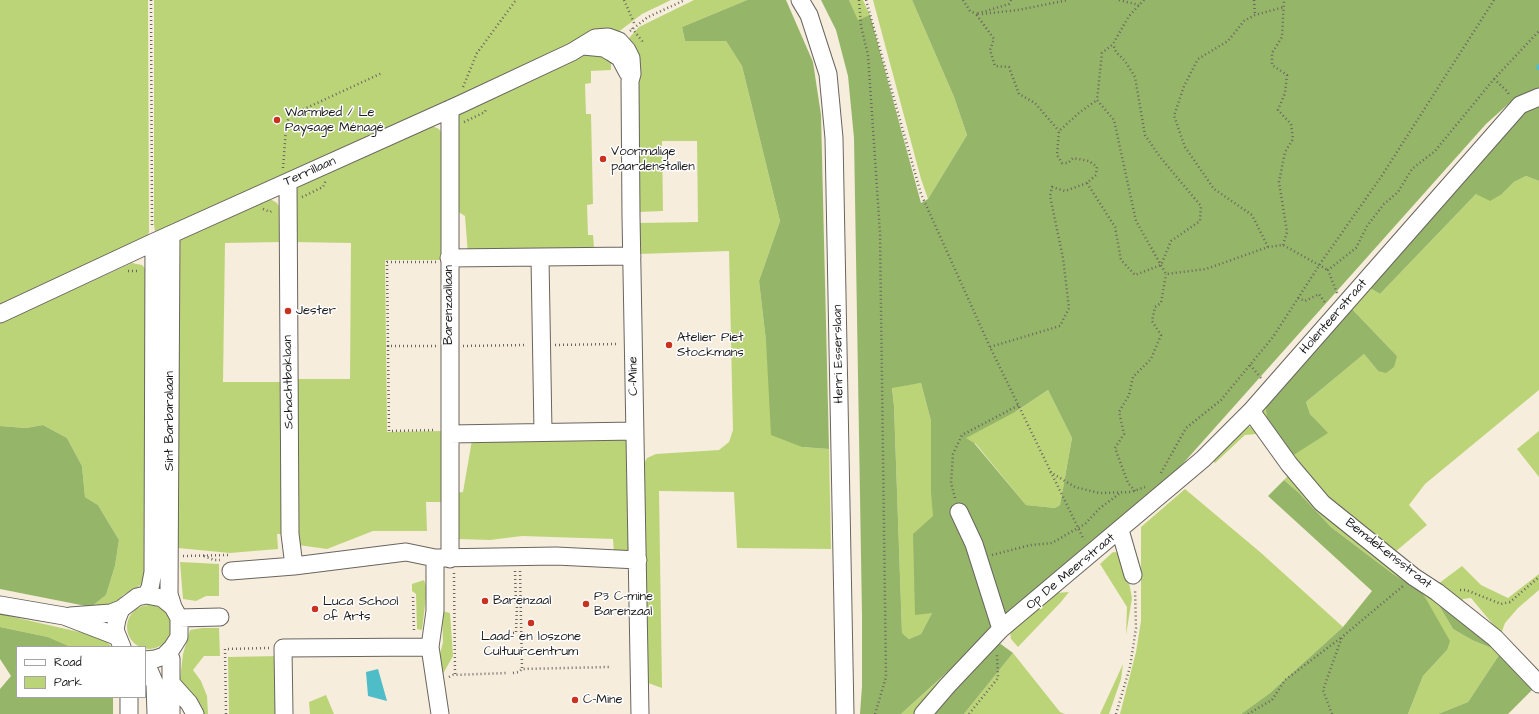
<!DOCTYPE html>
<meta charset="utf-8">
<style>
body{margin:0}
#map{position:relative;width:1539px;height:714px;overflow:hidden;background:#f7eddc;font-family:"Architects Daughter",sans-serif}
canvas{display:block}
.legend{position:absolute;left:16px;top:646px;width:130px;height:52px;box-sizing:border-box;background:#fff;border:1px solid #a4a4a4;margin:0;padding:5px 7px;list-style:none;font-size:12px;color:#1c1c1c}
.legend li{display:flex;align-items:center;gap:8px;height:20px}
.legend b{width:20px;border:1px solid #a4a4a4}
</style>
<div id="map">
<canvas width="1539" height="714"></canvas>
<ul class="legend">
<li><b style="height:5px;background:#fff"></b>Road</li>
<li><b style="height:11px;background:#bcd478"></b>Park</li>
</ul>
</div>
<script>
const ctx = document.querySelector('canvas').getContext('2d');
ctx.lineJoin = 'round';
function paint(path, color) { ctx.fillStyle = color; ctx.fill(path, 'evenodd'); }
const poly = rows => new Path2D(rows.map(r => 'M' + r).join(''));
function stroke(path, color, width, dash) { ctx.strokeStyle = color; ctx.lineWidth = width; ctx.lineCap = dash ? 'butt' : 'round'; ctx.setLineDash(dash || []); ctx.stroke(path); }
function write(font, color, halo, rows, align = 'center') {
  ctx.font = font + ' "Architects Daughter",sans-serif'; ctx.lineWidth = 3; ctx.setLineDash([]); ctx.textBaseline = 'middle'; ctx.strokeStyle = halo; ctx.fillStyle = color; for (const [text, x, y, turn = 0] of rows) {
    ctx.save(); ctx.translate(x, y); ctx.rotate((+turn || 0) * Math.PI / 180); ctx.textAlign = isNaN(turn) ? turn : align; if (halo) ctx.strokeText(text, 0, 0); ctx.fillText(text, 0, 0); ctx.restore();
  }
}
paint(poly([
 [0,0,148,0,149,232,147,238,0,306],
 [154,0,671,0,642,14,617,33,160,233,155,231,154,225],
 [694,0,747,0,682,27,685,41,726,41,742,66,780,221,759,281,766,341,802,447,829,449,831,549,737,548,734,492,659,491,662,688,648,683,643,465,647,458,656,454,719,450,729,442,733,430,729,251,638,254,638,223,698,222,697,141,662,141,663,211,638,212,629,38,639,27],
 [849,0,863,0,870,15,858,21],
 [873,0,912,0,954,97,967,135,928,199,921,179],
 [591,51,611,61,611,70,591,71,591,83,585,84,586,114,591,114,593,204,587,205,588,235,593,235,594,248,468,255,465,216,454,209,453,122,460,109],
 [430,125,439,129,445,138,443,253,441,254,441,260,385,260,387,432,441,431,441,436,445,436,446,502,426,502,427,531,373,531,327,549,298,545,294,379,350,379,351,243,293,242,296,186],
 [1526,176,1539,181,1539,390,1425,484,1409,505,1427,525,1395,552,1328,504,1263,420,1262,411,1268,398,1327,434,1310,414,1306,402,1364,354,1378,371,1397,356,1351,308,1370,288,1380,294,1476,194,1502,194,1514,182],
 [264,200,272,200,277,203,281,210,281,242,225,243,223,382,284,382,284,534,277,534,278,549,230,553,178,548,177,539,175,247,181,237],
 [132,263,142,265,149,273,151,525,144,581,138,587,123,595,118,601,107,605,91,607,106,595,115,566,119,540,98,505,85,497,82,466,67,438,43,425,26,428,0,426,0,323],
 [921,383,931,421,1015,412,1048,390,1072,438,1060,505,1055,508,1026,505,975,443,932,613,921,634,909,639,902,633,894,406,892,387],
 [1244,427,1251,427,1259,430,1278,454,1434,597,1453,629,1472,640,1501,652,1468,702,1438,714,1408,714,1423,676,1447,650,1422,592,1393,574,1331,527,1299,493,1284,480,1288,476,1257,434,1245,435,1215,463,1210,458],
 [1539,431,1539,477,1517,449],
 [631,434,633,555,614,554,613,539,522,536,490,540,459,539,459,502,455,502,455,493,463,492,472,440],
 [1185,489,1260,552,1343,627,1270,693,1241,714,1120,714,1136,652,1141,621,1141,527],
 [1113,552,1121,553,1124,557,1132,598,1126,635,1127,607,1100,564],
 [180,562,219,564,219,596,206,596,196,601,183,599],
 [1462,566,1481,585,1508,598,1539,574,1539,590,1518,608,1505,623,1501,634,1471,598,1463,599,1460,608,1438,584],
 [424,580,427,589,422,630,417,629,416,594,412,591,412,584],
 [1069,592,1061,602,1018,647,1011,639,1010,631,1055,593],
 '127 627a22 22 0 1 1 44 0a22 22 0 1 1-44 0Z',
 [442,611,450,613,453,656,439,681,436,671,443,642],
 [0,614,88,634,106,641,112,647,71,647,48,637,0,627],
 [202,628,219,628,220,656,204,656,193,670,201,681,207,696,208,714,199,714,181,685,180,679,183,654,190,630],
 [1013,653,1060,712,1065,714,964,714],
 [279,656,279,714,229,714,228,657],
 [1123,664,1121,679,1109,714,1100,714],
 [949,671,916,714,901,714],
 [326,695,334,714,310,714,309,702]
]), '#bcd478');
paint(poly([
 [747,0,786,0,813,62,821,115,829,449,802,447,771,435,766,341,759,281,780,221,742,66,726,41,685,41,682,27],
 [821,0,849,0,858,20,870,15,921,203,928,199,967,135,954,97,912,0,1539,0,1539,89,1515,98,1486,124,1154,496,1005,620,901,714,860,714,862,686,862,615,854,138,848,76,836,30],
 [921,383,931,421,931,492,933,516,913,534,915,615,932,613,921,634,909,639,902,633,894,406,892,388],
 [1048,390,1072,438,1060,505,1055,508,1026,505,974,443,966,438,1015,412],
 [1539,105,1539,181,1526,176,1514,182,1502,194,1490,201,1476,194,1380,294,1370,288,1525,112],
 [1351,308,1397,356,1394,367,1386,373,1378,371,1364,354,1306,402,1310,414,1328,433,1292,456,1267,419,1266,408,1274,396],
 [43,425,67,438,82,466,85,497,98,505,119,540,115,566,106,595,91,607,0,589,0,426,26,428],
 [1284,480,1299,493,1331,527,1393,574,1422,592,1450,641,1447,650,1423,676,1408,714,1241,714,1270,693,1343,627,1372,591,1268,496],
 [1434,597,1490,637,1519,664,1537,685,1508,714,1438,714,1468,702,1501,652,1472,640,1453,629],
 [0,627,48,637,71,647,17,647,17,697,113,697,113,714,0,714,0,689,11,676,0,659],
 [998,642,1013,653,964,714,933,714]
]), '#95b668');
paint(poly([
 [378,669,387,701,368,696,366,672]
]), '#4fbdc7');
stroke(poly([
 [1538,68,1539,66]
]), '#4fbdc7', 4);
const minor = poly([
 [800,0,809,15,828,74,834,138,845,714],
 [583,46,604,48,611,52,620,58,628,73],
 [450,109,450,559],
 [288,182,290,534,294,566],
 [171,235,169,594,173,607],
 [449,258,632,256],
 [540,258,543,432],
 [0,314,154,242,461,104,572,52,595,38,608,37,619,41,627,50,631,58,632,74,630,81,631,216,640,714],
 [1251,411,1289,464,1322,503,1414,577,1437,592,1495,638,1539,684],
 [450,434,635,431],
 [959,512,974,544,1001,629],
 [1120,530,1133,575],
 [435,558,435,611,430,647,440,714],
 [231,571,294,566,406,552,435,558,556,556,638,560],
 [146,595,150,588,153,572,154,242],
 [0,605,64,616,116,636],
 [70,616,111,613,121,609],
 [179,618,220,617],
 [122,647,115,630,117,619,121,609,137,597,146,595,162,598,173,607,179,618,179,637,172,648,164,656,155,659,145,660],
 [168,652,171,659,171,714],
 [145,661,155,684,156,714],
 [171,683,189,703,195,714],
 [129,697,129,714],
 [284,714,283,648,430,647],
 [923,714,948,685,1001,629,1203,459,1251,411,1520,105,1539,97]
]);
stroke(minor, '#69655f', 19);
stroke(poly([
 [151,0,152,228],
 [624,0,635,25],
 [859,0,861,26,868,55,880,233,886,677,875,714],
 [866,0,921,194,990,347,1084,540],
 [963,0,970,11,977,14],
 [1011,0,1009,4,976,14,994,39,990,50,995,66,1009,67,1019,94,1035,103,1059,131],
 [1119,0,1139,5],
 [1144,0,1129,16,1113,44,1102,53,1097,100,1114,120,1136,221,1166,274,1206,269,1268,247,1283,245,1328,270],
 [1254,0,1255,15],
 [982,14,1018,10,1068,0],
 [632,28,642,41,642,44],
 [630,31,648,17,685,0],
 [1494,79,1508,92,1509,96],
 [463,87,477,53,516,0],
 [464,122,485,112,486,109],
 [283,168,286,128,289,116,382,73],
 [1087,183,1115,227,1121,260,1135,275,1161,265,1171,241,1200,221,1201,206,1160,157,1145,135,1135,77,1125,61,1116,52,1113,44],
 [302,197,323,187,326,180],
 [263,209,270,212,273,210],
 [1283,245,1287,232,1279,182,1285,152,1293,139,1291,124,1278,110,1285,93,1287,75,1272,65,1272,53,1282,37,1284,0],
 [1268,247,1252,215,1214,189,1185,147,1174,116,1184,86,1198,59,1228,41,1244,21,1255,15,1284,7],
 [128,271,139,271],
 [1337,293,1328,270,1356,248,1367,226,1384,204,1398,192,1412,169,1435,151,1494,79,1539,31],
 [1298,298,1305,301,1319,294,1326,304],
 [555,345,618,344],
 [388,346,387,262,436,262],
 [436,346,388,346,389,431,436,430],
 [463,346,526,345],
 [990,347,1060,326,1069,308,1063,258,1050,196,1052,187,1065,191,1087,183,1096,175,1097,167,1089,161,1073,158,1068,163,1062,163,1057,155,1059,131,1080,112,1097,100],
 [1250,365,1261,378],
 [1050,472,1075,487,1099,493,1131,492,1145,487],
 [1161,473,1186,428,1221,400,1273,337,1320,264,1381,177,1494,0],
 [1135,491,1128,483,1115,448,1124,434,1119,412,1129,395,1133,377,1151,359,1161,335,1152,321,1155,307,1161,303,1166,274],
 [955,498,951,483,953,454,962,435,1019,405],
 [992,555,1031,545,1052,543,1085,524,1100,508,1119,494],
 [183,556,228,555],
 [204,556,214,560,220,560],
 [515,571,516,604],
 [520,571,522,669],
 [454,573,455,674],
 [1460,590,1466,590,1501,604,1510,602,1539,577],
 [413,597,414,632],
 [513,633,516,633,517,604],
 [513,673,519,672,522,669,609,667],
 [449,677,453,675,507,673],
 [226,714,225,649,269,648],
 [969,714,998,678,997,655],
 [1116,714,1130,667,1136,628,1135,589],
 [1248,714,1272,700,1285,680,1342,637],
 [1332,714,1323,690,1342,637,1403,586]
]), '#69655f', 2.5, [1, 3]);
stroke(minor, '#fff', 17);
for (const [x, y, r, color] of [
 [277,120,4,"#c8321e"],
 [603,159,4,"#c8321e"],
 [288,311,4,"#c8321e"],
 [669,345,4,"#c8321e"],
 [485,601,4,"#c8321e"],
 [586,604,4,"#c8321e"],
 [315,609,4,"#c8321e"],
 [531,623,4,"#c8321e"],
 [575,700,4,"#c8321e"]
]) { const dot = new Path2D(); dot.arc(x, y, r, 0, 2 * Math.PI); ctx.fillStyle = color; ctx.fill(dot); stroke(dot, '#fff', 1.5); }
write('13px', '#1c1c1c', '#fff', [
 ["Warmbed / Le",285,113],
 ["Paysage Ménagé",285,128],
 ["Voormalige",611,152],
 ["paardenstallen",611,167],
 ["Jester",296,311],
 ["Atelier Piet",677,338],
 ["Stockmans",677,353],
 ["P3 C-mine",594,597],
 ["Barenzaal",594,612],
 ["Barenzaal",493,601],
 ["Luca School",323,602],
 ["of Arts",323,617],
 ["Laad- en loszone",531,637,"center"],
 ["Cultuurcentrum",531,652,"center"],
 ["C-Mine",583,700]
], 'left');
write('13px', '#1c1c1c', '#fff', [
 ["Terrillaan",310,172,-24],
 ["Barenzaallaan",449,305,-90],
 ["Holenteerstraat",1334,317,-49],
 ["Henri Esserslaan",839,354,-91],
 ["C-Mine",634,376,-91],
 ["Schachtboklaan",289,382,-91],
 ["Sint Barbaralaan",170,421,-90],
 ["Bemdekensstraat",1388,554,38],
 ["Op De Meerstraat",1071,572,-40]
]);
</script>
